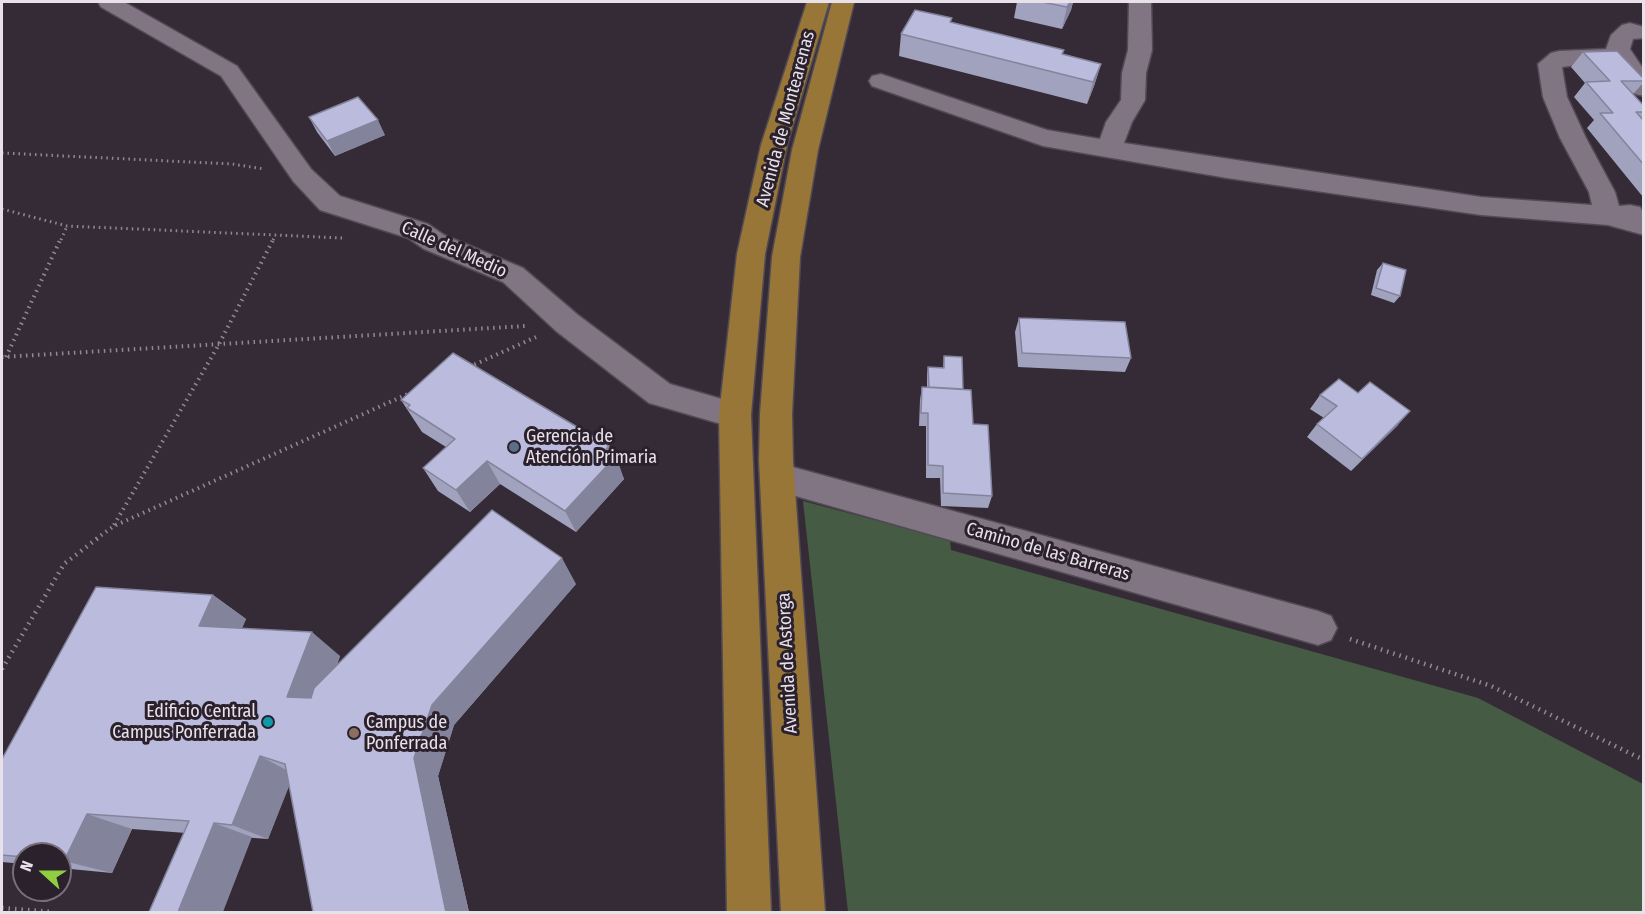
<!DOCTYPE html>
<meta charset="utf-8">
<style>
body{margin:0}
#map{position:relative;width:1645px;height:914px;overflow:hidden;background:#352b37;font-family:"Fira Sans Condensed",sans-serif}
canvas{display:block}
.frame{position:absolute;inset:0;border:3px solid #e8e1e9;pointer-events:none}
.north{position:absolute;left:12px;top:842px;width:60px;height:60px;box-sizing:border-box;background:#2a212d;border:2px solid #766e78;border-radius:50%;rotate:291deg;font-size:16px;font-weight:700;line-height:24px;text-align:center;color:#e8e1e9}
.north::after{content:'';display:block;margin:auto;width:21px;height:27px;background:#91cd40;clip-path:polygon(50% 0,100% 100%,50% 72%,0 100%)}
</style>
<div id="map">
<canvas width="1645" height="914"></canvas>
<div class="frame"></div>
<div class="north">N</div>
</div>
<script>
const ctx = document.querySelector('canvas').getContext('2d');
ctx.lineJoin = 'round';
function paint(path, color) { ctx.fillStyle = color; ctx.fill(path, 'evenodd'); }
const poly = rows => new Path2D(rows.map(r => 'M' + r).join(''));
function stroke(path, color, width, dash) { ctx.strokeStyle = color; ctx.lineWidth = width; ctx.lineCap = dash ? 'butt' : 'round'; ctx.setLineDash(dash || []); ctx.stroke(path); }
function write(font, color, halo, rows, align = 'center') {
  ctx.font = font + ' "Fira Sans Condensed",sans-serif'; ctx.lineWidth = 6; ctx.setLineDash([]); ctx.textBaseline = 'middle'; ctx.strokeStyle = halo; ctx.fillStyle = color; for (const [text, x, y, turn = 0] of rows) {
    ctx.save(); ctx.translate(x, y); ctx.rotate((+turn || 0) * Math.PI / 180); ctx.textAlign = isNaN(turn) ? turn : align; if (halo) ctx.strokeText(text, 0, 0); ctx.fillText(text, 0, 0); ctx.restore();
  }
}
paint(poly([
 [803,501,950,540,951,550,1478,698,1643,784,1643,912,848,912]
]), '#465b43');
const minor = poly([
 [98,2,124,2,237,66,311,169,340,196,428,224,444,235,523,268,578,315,670,384,746,406,751,415,746,424,735,428,649,403,556,331,503,282,424,249,408,238,320,210,293,181,221,76,101,7,98,2],
 [1129,2,1151,2,1152,50,1146,73,1145,100,1132,122,1124,143,1481,197,1592,205,1589,192,1560,138,1543,97,1538,64,1551,53,1559,51,1606,49,1611,35,1622,25,1630,23,1644,27,1644,38,1633,39,1630,49,1644,70,1644,96,1635,94,1616,64,1600,62,1562,67,1567,97,1586,138,1615,192,1619,206,1630,205,1640,207,1644,214,1644,235,1608,225,1481,215,1227,178,1043,146,872,86,869,81,872,76,881,74,1047,130,1100,139,1106,122,1121,100,1122,73,1128,50,1129,2],
 [778,463,1318,611,1331,616,1337,628,1331,640,1318,645,778,491,766,487,761,477,766,467,778,463]
]);
const major = poly([
 [807,2,829,2,787,145,765,254,751,415,771,912,727,912,719,415,737,254,761,145,807,2],
 [832,2,854,2,818,150,800,257,792,414,793,461,825,912,781,912,759,461,760,414,772,257,792,150,832,2]
]);
stroke(minor, '#514953', 3);
stroke(major, '#514953', 3);
stroke(poly([
 [2,153,232,164,264,169],
 [2,209,67,226,343,238],
 [61,240,67,226],
 [273,240,276,235]
]), '#918992', 3, [1.5, 4]);
stroke(poly([
 [2,357,525,326],
 [6,357,61,238],
 [469,367,536,337],
 [114,525,218,346,274,238],
 [96,539,114,526,410,393]
]), '#918992', 4, [1.5, 4.5]);
stroke(poly([
 [1350,639,1491,686,1644,760],
 [2,669,64,564,98,538],
 [2,908,53,912]
]), '#918992', 4.5, [1.5, 5]);
paint(minor, '#817584');
paint(major, '#987638');
paint(poly([
 [1017,2,1073,2,1071,10,1062,29,1014,18],
 [952,23,1063,54,1101,64,1094,86,1087,104,899,56,901,34],
 [1583,52,1644,79,1644,82,1633,94,1644,106,1644,118,1642,119,1644,121,1643,197,1587,128,1594,120,1574,97,1585,83,1571,67],
 [309,117,385,135,335,156,317,132],
 [1383,263,1400,296,1394,303,1371,295,1377,270],
 [1019,318,1131,358,1125,372,1018,367,1015,332],
 [944,356,963,389,992,496,988,508,941,506,940,478,926,478,926,426,919,426,920,400,922,387,927,387,927,374,928,367,943,368],
 [1320,395,1398,425,1351,471,1307,437,1317,424,1324,418,1310,409],
 [401,400,612,453,624,479,576,532,500,484,470,512,438,491,423,468,446,447,422,432],
 [576,584,454,725,438,776,469,912,313,912,289,785,268,839,132,829,112,873,60,868,60,854,24,854,24,864,2,862,2,759,213,595,246,619,242,628,340,656,337,665]
]), '#a1a2be');
paint(poly([
 [1070,2,1073,2,1071,10,1062,29,1067,7],
 [1101,64,1094,86,1087,104,1093,82],
 [378,120,385,135,335,156,327,141],
 [1410,411,1398,425,1351,471,1362,459],
 [609,446,614,459,616,456,624,479,576,532,565,511,606,449],
 [487,461,500,484,470,512,456,490],
 [562,558,576,584,454,725,438,776,469,912,446,912,414,758,432,705],
 [213,595,246,619,233,649,199,626],
 [312,632,340,656,318,717,287,697],
 [260,756,294,774,268,839,232,825],
 [87,814,132,829,112,873,64,861],
 [214,823,252,837,223,912,178,912]
]), '#83849b');
const building = poly([
 [1042,2,1070,2,1067,7,1042,2],
 [915,10,952,18,950,22,1064,50,1062,54,1101,64,1093,82,901,34,915,10],
 [1617,51,1644,79,1644,81,1621,81,1644,106,1644,112,1636,112,1644,121,1644,165,1600,113,1613,113,1586,82,1610,81,1583,52,1617,51],
 [358,97,378,120,327,141,309,117,358,97],
 [1383,263,1406,270,1400,296,1376,288,1383,263],
 [1019,318,1125,322,1131,358,1022,353,1019,318],
 [453,353,609,446,606,449,616,456,565,511,487,461,456,490,423,468,455,439,407,408,410,405,401,400,453,353],
 [944,356,962,357,963,389,929,387,928,367,944,368,944,356],
 [1339,379,1358,393,1370,382,1410,411,1362,459,1317,424,1337,406,1320,395,1339,379],
 [922,387,971,390,973,424,988,425,992,496,943,493,943,466,928,465,928,413,921,413,922,387],
 [492,510,562,558,432,705,414,758,446,912,313,912,285,764,260,756,232,825,214,823,178,912,149,912,189,821,87,814,64,861,60,861,60,854,24,854,24,857,2,855,2,759,96,587,213,595,199,626,312,632,287,697,311,698,314,688,492,510]
]);
paint(building, '#bbbcdd');
stroke(building, '#83849b', 1.5);
for (const [x, y, r, color] of [
 [514,447,6,"#5c6f8a"],
 [268,722,6,"#0f9aa8"],
 [354,733,6,"#8d6e63"]
]) { const dot = new Path2D(); dot.arc(x, y, r, 0, 2 * Math.PI); ctx.fillStyle = color; ctx.fill(dot); stroke(dot, '#2a212d', 2); }
write('18px', '#e8e1e9', '#2a212d', [
 ["Avenida de Montearenas",786,119,-75],
 ["Calle del Medio",454,250,24],
 ["Camino de las Barreras",1048,552,16],
 ["Avenida de Astorga",788,663,-93]
]);
write('18px', '#e8e1e9', '#2a212d', [
 ["Gerencia de",526,437],
 ["Atención Primaria",526,458],
 ["Edificio Central",256,712,"right"],
 ["Campus Ponferrada",256,733,"right"],
 ["Campus de",366,723],
 ["Ponferrada",366,744]
], 'left');
</script>
